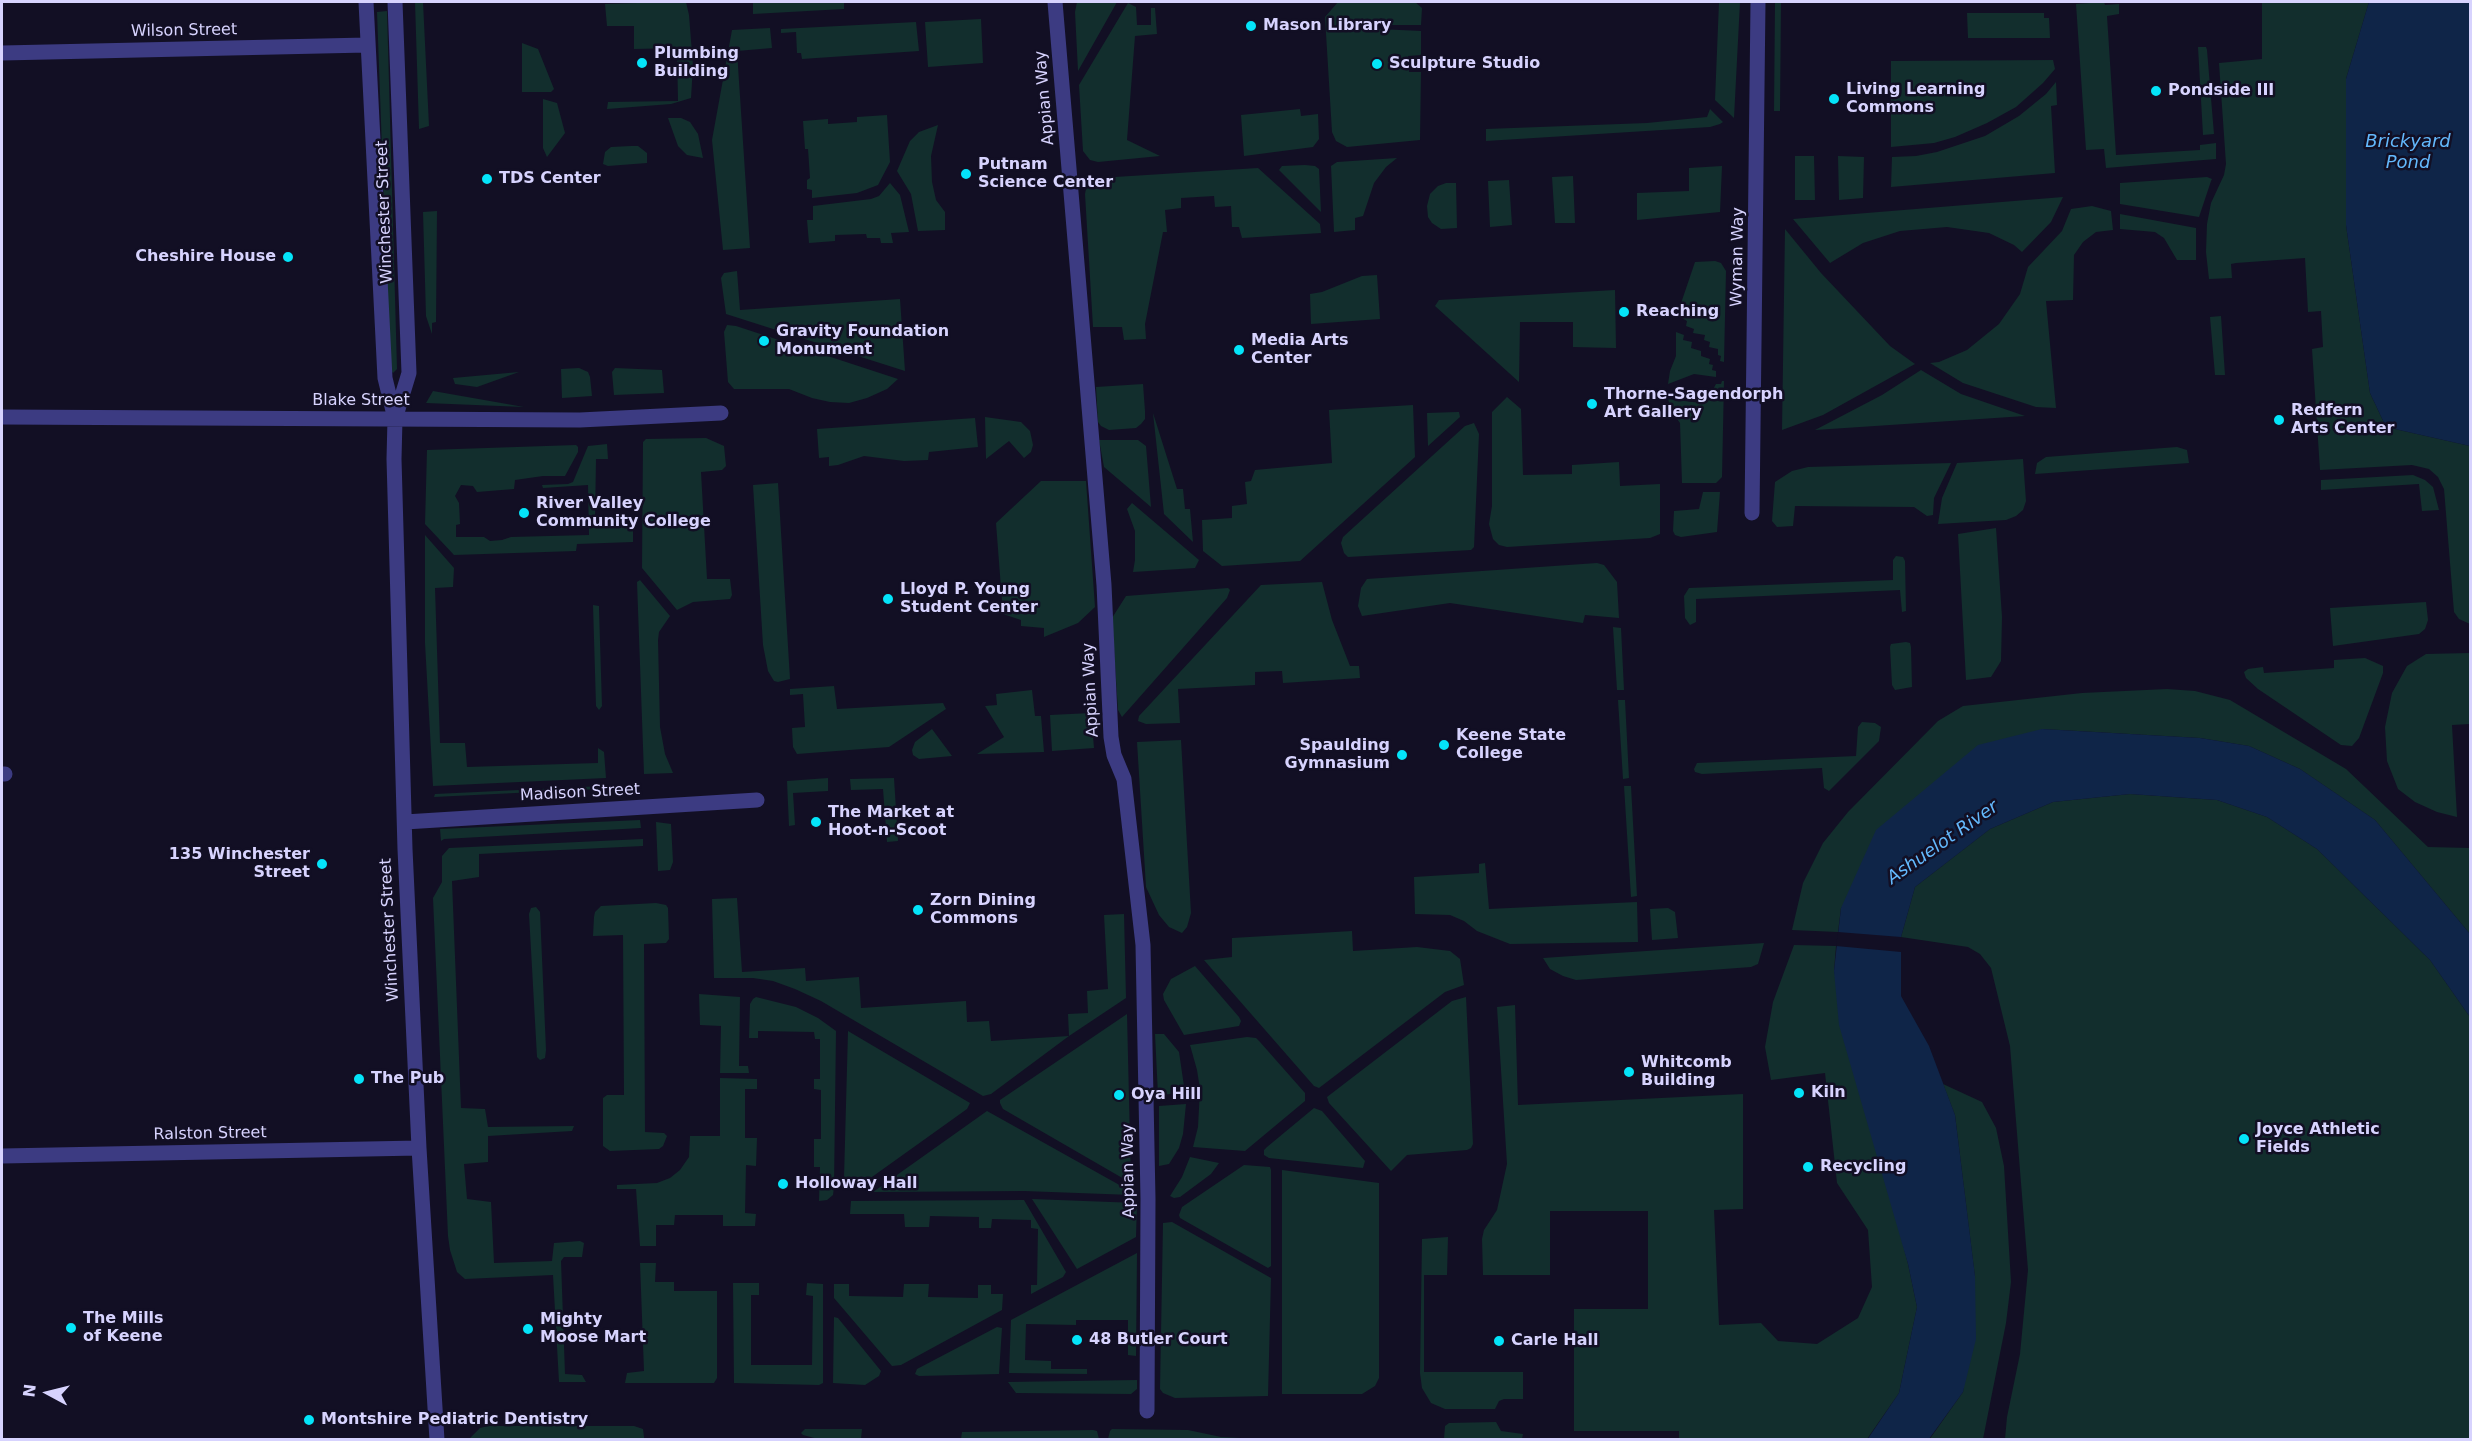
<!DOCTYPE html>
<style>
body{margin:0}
#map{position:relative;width:2472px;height:1441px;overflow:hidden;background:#120f24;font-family:"DejaVu Sans",sans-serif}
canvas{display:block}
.frame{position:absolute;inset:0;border:3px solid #d7d3fe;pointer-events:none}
.north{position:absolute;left:18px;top:1363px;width:60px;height:60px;-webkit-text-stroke:4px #120f24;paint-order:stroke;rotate:277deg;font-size:16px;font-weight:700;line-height:24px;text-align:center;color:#d7d3fe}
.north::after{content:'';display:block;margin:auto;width:21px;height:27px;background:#d7d3fe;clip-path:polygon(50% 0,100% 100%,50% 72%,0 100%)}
</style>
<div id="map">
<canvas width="2472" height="1441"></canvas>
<div class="frame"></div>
<div class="north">N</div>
</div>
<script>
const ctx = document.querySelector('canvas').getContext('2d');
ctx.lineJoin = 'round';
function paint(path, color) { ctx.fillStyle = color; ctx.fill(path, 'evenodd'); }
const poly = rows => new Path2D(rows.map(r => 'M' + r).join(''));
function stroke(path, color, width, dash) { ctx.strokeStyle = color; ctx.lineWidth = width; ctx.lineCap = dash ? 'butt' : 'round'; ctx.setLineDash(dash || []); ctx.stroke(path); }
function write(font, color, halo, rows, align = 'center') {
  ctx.font = font + ' "DejaVu Sans",sans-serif'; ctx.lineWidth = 5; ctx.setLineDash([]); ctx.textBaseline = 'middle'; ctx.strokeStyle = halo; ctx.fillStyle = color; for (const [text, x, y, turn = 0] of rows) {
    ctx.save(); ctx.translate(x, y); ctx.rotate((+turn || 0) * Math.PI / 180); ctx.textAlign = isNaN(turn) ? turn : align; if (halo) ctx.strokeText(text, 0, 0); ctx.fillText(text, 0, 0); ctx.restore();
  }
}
paint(poly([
 [415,2,423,2,429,126,419,129],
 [669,2,686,2,689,15,693,66,691,98,671,104,607,109,608,102,678,101,677,48,634,49,634,26,607,26,605,4],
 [753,2,844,2,844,9,753,14],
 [1077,2,1117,2,1078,71,1075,12],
 [1338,2,1415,2,1422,8,1421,25,1379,25,1379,29,1421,31,1421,55,1408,56,1409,72,1421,72,1420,140,1347,147,1336,141,1332,132,1325,17],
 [1719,2,1740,2,1734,118,1715,100],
 [1775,2,1781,2,1780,111,1774,111],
 [2104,2,2105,5,2119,4,2119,14,2107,16,2116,155,2200,150,2200,145,2216,143,2216,159,2106,168,2104,149,2086,150,2076,4],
 [2262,2,2369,2,2346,79,2346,225,2370,393,2386,427,2470,446,2470,624,2459,619,2454,612,2444,489,2438,477,2429,469,2412,465,2320,470,2312,349,2323,347,2321,311,2308,312,2305,258,2236,263,2231,264,2232,278,2209,279,2206,252,2207,224,2211,203,2224,175,2226,164,2219,63,2262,59],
 [1128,3,1136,7,1137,25,1151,25,1151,8,1155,8,1157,34,1135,36,1127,140,1160,156,1098,162,1090,160,1083,151,1079,85],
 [387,11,397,369,393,373,390,369,377,12],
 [1967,13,2044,13,2044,18,2049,18,2050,38,1968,38],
 [981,19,983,63,928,67,925,22],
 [916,22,919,51,802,59,801,53,797,53,796,32,781,33,781,29],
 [770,28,772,48,737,51,750,248,723,250,712,140,732,30],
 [522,43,538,49,554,89,551,92,522,92],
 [2198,47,2206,47,2207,50,2214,134,2203,135],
 [2053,60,2055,69,2043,83,2016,107,1987,123,1955,137,1934,143,1891,147,1891,61],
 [2056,82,2057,105,2051,106,2055,173,1891,187,1892,157,1916,156,1937,152,1985,136,2019,116,2046,94],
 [543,99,557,103,565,133,547,157,543,148],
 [1300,109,1301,116,1318,114,1319,139,1313,147,1244,156,1241,115],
 [1710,109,1723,122,1720,124,1710,127,1486,141,1486,129,1647,123,1707,117],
 [887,115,890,162,878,185,857,193,812,198,812,190,807,189,807,180,810,178,808,149,805,149,803,121,828,119,828,124,857,122,857,117],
 [668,118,681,118,690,122,698,134,703,158,687,155,678,146],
 [938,125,931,156,932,182,936,200,945,212,945,230,918,231,911,194,897,171,910,141,919,132],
 [631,146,638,146,647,153,647,163,608,166,603,164,605,152,611,147],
 [1795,156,1814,156,1815,200,1795,200],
 [1838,156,1864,157,1863,198,1839,200],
 [1397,158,1386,167,1374,183,1363,216,1355,218,1355,230,1334,232,1331,166,1337,162],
 [1305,165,1315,166,1319,169,1321,212,1279,170,1282,166],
 [1722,166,1720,212,1637,220,1637,193,1689,191,1689,168],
 [1258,168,1320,224,1321,233,1242,238,1239,227,1232,227,1231,206,1215,207,1214,196,1181,198,1181,208,1165,210,1167,232,1163,232,1145,324,1146,339,1124,340,1122,327,1093,327,1085,194,1087,184,1090,181,1099,178],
 [1573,176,1575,223,1555,223,1552,177],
 [2207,177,2212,179,2211,181,2199,217,2120,204,2120,183],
 [1509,180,1512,225,1490,227,1488,181],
 [890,183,900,195,909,232,891,233,893,243,881,243,880,238,867,238,866,234,835,235,835,241,809,243,807,220,813,220,813,206,871,199,879,196],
 [1446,183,1456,183,1457,228,1441,229,1432,223,1428,217,1427,206,1430,194,1438,186],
 [2063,197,2051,222,2022,252,2014,245,1989,233,1947,227,1900,231,1863,243,1830,263,1793,219],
 [2092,206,2111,211,2113,230,2096,232,2083,242,2074,255,2073,300,2046,301,2056,408,2036,407,1963,383,1930,363,1939,362,1967,350,1999,324,2020,294,2028,267,2062,231,2071,209],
 [437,211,436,322,432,323,432,334,426,316,423,212],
 [2120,214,2196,228,2196,260,2177,260,2164,238,2155,232,2120,229],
 [1785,229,1821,273,1890,346,1915,364,1823,415,1782,430],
 [1715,261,1721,263,1726,271,1724,362,1720,361,1721,356,1718,355,1718,349,1709,347,1710,342,1704,340,1705,335,1693,333,1694,329,1686,326,1687,321,1677,315,1695,262],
 [737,271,740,310,900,299,905,371,726,314,721,278,724,273],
 [1377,275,1380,319,1311,324,1310,294,1322,292,1362,276],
 [1615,290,1616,348,1573,347,1573,322,1520,322,1519,382,1435,306,1439,300],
 [2221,316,2225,375,2215,375,2210,317],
 [727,325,736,326,898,379,887,389,867,398,849,403,830,402,812,398,789,389,734,389,728,382,724,332],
 [1676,332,1684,335,1683,340,1692,342,1691,348,1701,351,1701,356,1710,359,1709,364,1713,365,1712,370,1716,371,1716,377,1694,374,1668,384,1670,371,1676,356],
 [579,368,588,372,590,377,592,396,562,398,561,369],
 [615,368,662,370,664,393,614,395,612,372],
 [1921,370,1961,394,2025,416,1815,430,1882,395],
 [519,372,477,387,455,384,453,378],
 [1722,381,1724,381,1722,477,1716,483,1682,483,1680,423,1672,412,1668,399,1701,403,1707,400,1716,384,1721,384],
 [1143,384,1145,411,1145,419,1141,424,1136,428,1109,430,1101,426,1098,422,1096,387],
 [433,391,524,407,426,403],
 [1507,397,1521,409,1523,475,1572,474,1572,465,1619,462,1620,486,1660,484,1660,534,1650,538,1507,547,1499,545,1493,539,1489,524,1492,506,1492,412],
 [1413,405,1415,457,1300,561,1222,566,1203,551,1202,520,1232,518,1232,506,1247,504,1245,482,1251,481,1255,470,1332,463,1329,410],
 [1457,412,1459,412,1460,417,1428,446,1427,413],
 [1153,413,1177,489,1183,489,1185,509,1190,509,1193,542,1164,514],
 [985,417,1021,422,1030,431,1033,445,1031,452,1024,458,1009,441,986,459],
 [975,418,978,447,929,452,928,460,904,461,864,456,838,465,829,466,829,457,819,458,817,429],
 [1474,423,1479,434,1474,547,1471,550,1348,557,1344,553,1341,543,1343,537,1465,426],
 [706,438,724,446,726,466,722,470,701,472,707,579,730,579,732,595,730,599,693,602,677,610,642,568,643,442,646,439],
 [1099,440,1138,440,1146,446,1151,507,1104,467],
 [607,444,608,459,596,459,595,521,633,523,633,542,577,544,576,551,454,555,425,524,427,450,576,445,578,447,578,452,565,476,543,476,515,480,514,489,477,492,473,486,461,485,455,496,459,503,460,524,456,525,456,537,484,537,490,541,502,540,511,537,589,535,588,485,543,488,542,485,568,484,573,482,588,446],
 [2177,447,2187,450,2189,463,2035,474,2037,463,2046,457],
 [2023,459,2026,501,2023,510,2016,516,2006,520,1938,524,1942,498,1957,463],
 [1951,463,1934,498,1933,515,1927,516,1914,507,1795,506,1793,526,1777,527,1772,521,1775,482,1792,471,1808,467],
 [2413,475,2425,480,2433,487,2439,510,2422,511,2419,484,2321,490,2321,480],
 [1041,481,1086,481,1095,607,1078,623,1044,637,1044,628,1021,626,1021,620,1003,614,996,523],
 [778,483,790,679,778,682,774,681,768,671,763,645,753,485],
 [1703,492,1720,492,1717,532,1681,537,1675,535,1673,531,1674,511,1699,509],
 [1132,503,1199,560,1195,568,1133,572,1135,560,1135,531,1127,509],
 [1996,528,2002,617,2001,661,1991,677,1966,680,1958,534],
 [425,535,454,568,453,587,435,588,440,743,465,743,467,767,598,763,598,748,604,752,606,778,433,786,425,643],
 [1896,556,1903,557,1905,561,1906,611,1902,612,1900,590,1696,599,1696,622,1690,625,1685,618,1684,596,1689,588,1893,580,1893,560],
 [1597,563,1604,565,1617,582,1619,618,1585,615,1583,623,1450,603,1362,616,1358,606,1361,588,1367,579],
 [640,580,670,616,659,632,658,640,660,727,665,754,673,773,644,774,637,582],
 [1322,582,1332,620,1350,666,1359,666,1360,678,1283,683,1282,671,1255,672,1255,685,1178,689,1180,723,1146,724,1138,721,1139,716,1261,585],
 [1228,588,1230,590,1227,598,1122,717,1118,710,1112,618,1126,596],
 [2426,602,2428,620,2425,629,2419,634,2333,646,2330,608],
 [593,605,599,606,599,609,602,706,599,710,596,706],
 [1613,627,1621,628,1624,690,1617,690],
 [1906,642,1910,643,1911,647,1912,687,1895,690,1892,685,1890,647,1891,644],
 [2470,653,2470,724,2452,725,2457,817,2437,812,2415,802,2398,789,2387,761,2385,727,2392,693,2407,666,2426,654],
 [2365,658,2383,666,2383,673,2359,738,2352,746,2341,745,2258,689,2246,678,2244,672,2248,669,2263,667,2264,673,2334,668,2334,660],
 [834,686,837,709,943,703,946,709,889,747,797,754,793,747,792,728,805,727,803,694,790,695,790,689],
 [2167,689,2195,691,2230,700,2346,769,2428,847,2470,848,2470,934,2375,820,2300,769,2249,746,2200,738,2042,729,1841,908,1838,932,1792,930,1803,883,1823,843,1848,812,1938,721,1963,706,2082,693],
 [1032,690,1035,716,1041,716,1044,752,977,754,1004,737,985,706,997,705,996,694],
 [1618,700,1625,700,1629,778,1623,779],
 [1091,713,1094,748,1052,751,1050,715],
 [1862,722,1875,723,1881,727,1879,741,1829,791,1824,788,1822,768,1702,774,1695,772,1694,769,1697,763,1856,756,1858,727],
 [932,729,952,756,919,759,913,755,912,750,915,742],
 [1181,740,1191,913,1187,927,1182,933,1169,927,1159,915,1146,887,1137,742],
 [828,778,828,791,793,793,795,825,789,826,787,781],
 [894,778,898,841,887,842,883,789,851,790,850,779],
 [603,786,597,789,434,797,435,794],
 [1624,786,1631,786,1637,896,1631,897],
 [2130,794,2217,800,2267,817,2317,849,2430,960,2470,1017,2470,1439,2005,1439,2007,1417,2020,1354,2028,1270,2010,1046,1991,968,1980,954,1968,947,1901,937,1915,887,1990,829,2053,802],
 [640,820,641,828,444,839,441,841,440,829],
 [656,822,671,824,673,862,670,870,658,871],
 [643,839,643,846,479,854,479,877,452,881,461,1108,485,1109,488,1127,574,1126,572,1131,488,1136,488,1162,464,1164,467,1199,491,1202,494,1263,552,1261,554,1243,580,1241,584,1243,582,1257,564,1257,561,1261,565,1374,582,1375,586,1382,559,1382,553,1275,465,1279,457,1272,450,1250,448,1236,433,898,442,882,442,856,449,848],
 [1485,863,1489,909,1637,902,1638,942,1510,944,1477,931,1464,921,1450,915,1415,914,1414,877,1479,873,1479,864],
 [737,898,742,972,805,968,806,981,859,977,861,1008,966,1001,967,1022,989,1021,991,1041,1069,1036,1068,1014,1088,1013,1087,991,1108,989,1104,915,1124,914,1126,998,1069,1036,991,1094,983,1096,821,1001,795,989,773,981,753,978,714,978,712,899],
 [656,903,666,905,668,908,669,939,666,943,644,944,645,1132,664,1133,667,1136,663,1146,659,1149,610,1151,603,1146,603,1098,607,1095,624,1095,623,935,593,936,594,917,595,912,601,906],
 [536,907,540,912,546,1050,545,1058,540,1060,537,1057,529,914,531,908],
 [1668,908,1675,912,1678,938,1652,940,1650,909],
 [1352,931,1353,951,1417,947,1450,951,1460,959,1464,985,1445,992,1319,1088,1314,1086,1204,960,1232,957,1232,938],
 [1764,943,1758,964,1751,967,1576,980,1563,976,1550,969,1543,958],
 [1794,945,1836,946,1834,971,1908,1264,1917,1307,1899,1393,1867,1439,1679,1440,1679,1431,1574,1431,1574,1309,1648,1309,1648,1211,1550,1211,1550,1275,1483,1275,1482,1239,1484,1230,1497,1210,1507,1164,1497,1007,1515,1005,1518,1105,1743,1094,1743,1209,1714,1210,1719,1325,1761,1323,1778,1341,1817,1344,1858,1318,1872,1287,1868,1230,1837,1183,1825,1073,1771,1080,1765,1047,1773,1002],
 [1195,966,1239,1017,1241,1021,1239,1026,1184,1035,1164,1000,1163,994,1171,979],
 [699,994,740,997,739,1066,748,1066,749,1073,720,1073,721,1026,700,1025],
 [756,997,796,1007,818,1018,836,1031,834,1187,833,1195,827,1200,819,1201,820,1167,814,1167,814,1139,821,1139,821,1090,814,1089,814,1079,820,1079,820,1039,815,1039,814,1032,758,1031,758,1038,749,1038,750,1004,753,999],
 [1466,997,1473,1144,1471,1148,1467,1150,1407,1155,1391,1171,1329,1103,1327,1097,1452,1001],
 [1127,1014,1131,1183,1003,1109,1000,1103,1000,1100],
 [848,1031,970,1103,967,1109,858,1187,850,1185,844,1178],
 [1155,1034,1164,1034,1179,1052,1185,1093,1158,1095],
 [1247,1037,1256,1038,1260,1042,1305,1093,1305,1101,1245,1151,1193,1147,1198,1127,1200,1089,1197,1070,1190,1045],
 [720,1078,757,1079,757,1089,745,1089,745,1138,757,1138,756,1166,746,1165,745,1213,756,1214,755,1226,723,1226,723,1215,675,1215,674,1225,656,1225,656,1246,640,1246,636,1189,617,1189,617,1185,657,1183,670,1178,680,1170,689,1157,690,1136,720,1136],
 [1943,1084,1982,1102,1996,1128,2004,1166,2011,1282,2006,1323,1983,1439,1929,1440,1963,1392,1975,1277,1955,1115],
 [1186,1104,1183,1134,1179,1148,1169,1164,1159,1166,1159,1106],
 [1314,1108,1322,1111,1365,1161,1363,1168,1269,1158,1264,1155,1264,1150,1267,1147],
 [987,1111,1132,1192,1132,1195,1024,1191,873,1192],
 [1190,1157,1219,1163,1211,1174,1180,1197,1174,1198,1170,1196,1182,1177],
 [1244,1165,1270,1167,1271,1170,1271,1266,1268,1268,1180,1218,1179,1215,1182,1207],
 [1282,1170,1379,1183,1379,1378,1375,1386,1362,1394,1282,1394],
 [1032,1199,1137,1203,1136,1237,1077,1269],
 [1024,1200,1066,1272,1063,1277,1031,1294,1031,1285,1037,1285,1038,1229,1031,1228,1031,1220,992,1219,991,1228,979,1228,979,1217,930,1216,929,1227,905,1227,904,1214,850,1214,851,1201],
 [1172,1222,1271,1278,1268,1396,1175,1398,1163,1393,1160,1389,1163,1223],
 [1448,1237,1447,1275,1424,1275,1424,1372,1523,1372,1523,1399,1504,1399,1499,1401,1495,1409,1445,1409,1431,1403,1422,1388,1420,1373,1422,1239],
 [1137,1253,1136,1356,1128,1355,1128,1320,1076,1320,1076,1325,1026,1324,1025,1360,1051,1361,1051,1369,1087,1369,1087,1374,1009,1373,1011,1320],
 [640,1263,656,1263,655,1282,674,1282,674,1291,717,1291,717,1378,714,1383,625,1383,627,1373,644,1371],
 [733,1283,759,1283,759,1295,751,1295,751,1365,812,1365,813,1296,806,1295,807,1283,823,1284,823,1383,819,1385,734,1383],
 [834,1284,849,1284,849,1296,903,1297,904,1284,929,1284,928,1297,978,1298,978,1285,991,1285,991,1294,1003,1294,1002,1310,901,1365,892,1366,834,1298],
 [834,1317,838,1318,881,1371,879,1376,865,1385,833,1383],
 [997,1327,1002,1328,999,1374,919,1376,915,1374,917,1369],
 [1137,1380,1137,1389,1131,1394,1016,1393,1008,1382],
 [1496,1422,1501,1431,1523,1434,1522,1439,1444,1439,1445,1426,1449,1423],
 [488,1426,634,1426,643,1429,644,1437,644,1440,469,1439,480,1428],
 [805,1429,862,1429,861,1439,822,1440,803,1435,801,1433],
 [1112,1429,1188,1430,1221,1437,1260,1439,1108,1439,1110,1431],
 [1093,1430,1097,1431,1099,1439,961,1439,962,1432]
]), '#122e2d');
paint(poly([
 [2369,2,2470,2,2470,446,2386,427,2370,393,2346,225,2346,79],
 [2042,729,2200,738,2249,746,2300,769,2375,820,2470,934,2470,1017,2430,960,2317,849,2267,817,2217,800,2130,794,2053,802,1990,829,1915,887,1901,937,1901,996,1929,1046,1955,1115,1975,1276,1976,1339,1963,1392,1929,1439,1867,1440,1899,1393,1917,1307,1908,1264,1839,1025,1834,971,1841,908,1876,830,1978,745]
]), '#0f2548');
paint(poly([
 [1838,932,1901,937,1901,952,1836,946]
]), '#120f24');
stroke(poly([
 [366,2,385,378,395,419,394,459,405,849,419,1148,437,1440],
 [1055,2,1104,585,1111,737,1114,755,1124,779,1143,945,1148,1199,1147,1411],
 [2,53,367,45],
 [2,417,580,420,721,413],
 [395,419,409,373,395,2],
 [1752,513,1758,2],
 [2,774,5,774],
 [405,822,757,800],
 [2,1156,419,1148]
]), '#3c3b82', 15);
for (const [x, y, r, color] of [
 [1251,26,6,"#04e4f9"],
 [642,63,6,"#04e4f9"],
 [1377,64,6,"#04e4f9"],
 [2156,91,6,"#04e4f9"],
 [1834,99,6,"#04e4f9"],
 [966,174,6,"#04e4f9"],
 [487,179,6,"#04e4f9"],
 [288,257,6,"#04e4f9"],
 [1624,312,6,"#04e4f9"],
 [764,341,6,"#04e4f9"],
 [1239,350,6,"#04e4f9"],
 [1592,404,6,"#04e4f9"],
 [2279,420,6,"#04e4f9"],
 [524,513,6,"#04e4f9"],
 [888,599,6,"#04e4f9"],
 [1444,745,6,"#04e4f9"],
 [1402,755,6,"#04e4f9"],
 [816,822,6,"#04e4f9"],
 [322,864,6,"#04e4f9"],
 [918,910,6,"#04e4f9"],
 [1629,1072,6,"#04e4f9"],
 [359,1079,6,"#04e4f9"],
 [1799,1093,6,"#04e4f9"],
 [1119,1095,6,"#04e4f9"],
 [2244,1139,6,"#04e4f9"],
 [1808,1167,6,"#04e4f9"],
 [783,1184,6,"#04e4f9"],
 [71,1328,6,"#04e4f9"],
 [528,1329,6,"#04e4f9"],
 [1077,1340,6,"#04e4f9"],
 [1499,1341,6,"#04e4f9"],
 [309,1420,6,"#04e4f9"]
]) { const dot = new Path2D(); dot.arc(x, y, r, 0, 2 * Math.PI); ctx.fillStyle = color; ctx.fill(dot); stroke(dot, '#120f24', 2); }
write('bold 16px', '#d7d3fe', '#120f24', [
 ["Mason Library",1263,26],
 ["Plumbing",654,54],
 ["Building",654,72],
 ["Sculpture Studio",1389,64],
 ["Living Learning",1846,90],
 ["Commons",1846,108],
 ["Pondside III",2168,91],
 ["Putnam",978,165],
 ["Science Center",978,183],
 ["TDS Center",499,179],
 ["Cheshire House",276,257,"right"],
 ["Reaching",1636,312],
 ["Gravity Foundation",776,332],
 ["Monument",776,350],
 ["Media Arts",1251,341],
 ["Center",1251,359],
 ["Thorne-Sagendorph",1604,395],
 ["Art Gallery",1604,413],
 ["Redfern",2291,411],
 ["Arts Center",2291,429],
 ["River Valley",536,504],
 ["Community College",536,522],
 ["Lloyd P. Young",900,590],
 ["Student Center",900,608],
 ["Keene State",1456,736],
 ["College",1456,754],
 ["Spaulding",1390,746,"right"],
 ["Gymnasium",1390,764,"right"],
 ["The Market at",828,813],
 ["Hoot-n-Scoot",828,831],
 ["135 Winchester",310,855,"right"],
 ["Street",310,873,"right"],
 ["Zorn Dining",930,901],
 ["Commons",930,919],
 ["Whitcomb",1641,1063],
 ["Building",1641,1081],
 ["The Pub",371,1079],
 ["Kiln",1811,1093],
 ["Oya Hill",1131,1095],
 ["Joyce Athletic",2256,1130],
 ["Fields",2256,1148],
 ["Recycling",1820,1167],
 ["Holloway Hall",795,1184],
 ["The Mills",83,1319],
 ["of Keene",83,1337],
 ["Mighty",540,1320],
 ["Moose Mart",540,1338],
 ["48 Butler Court",1089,1340],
 ["Carle Hall",1511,1341],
 ["Montshire Pediatric Dentistry",321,1420]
], 'left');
write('16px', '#d7d3fe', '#120f24', [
 ["Wilson Street",184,31,-1],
 ["Appian Way",1045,98,-95],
 ["Winchester Street",385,212,-92],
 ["Wyman Way",1738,257,-89],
 ["Blake Street",361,401],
 ["Appian Way",1091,690,-93],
 ["Madison Street",580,793,-3],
 ["Winchester Street",390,930,-93],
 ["Ralston Street",210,1134,-1],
 ["Appian Way",1129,1171,-91]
]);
write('italic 18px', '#63b8fc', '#120f24', [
 ["Brickyard",2408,142],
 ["Pond",2408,163],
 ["Ashuelot River",1943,843,-35]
]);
</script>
